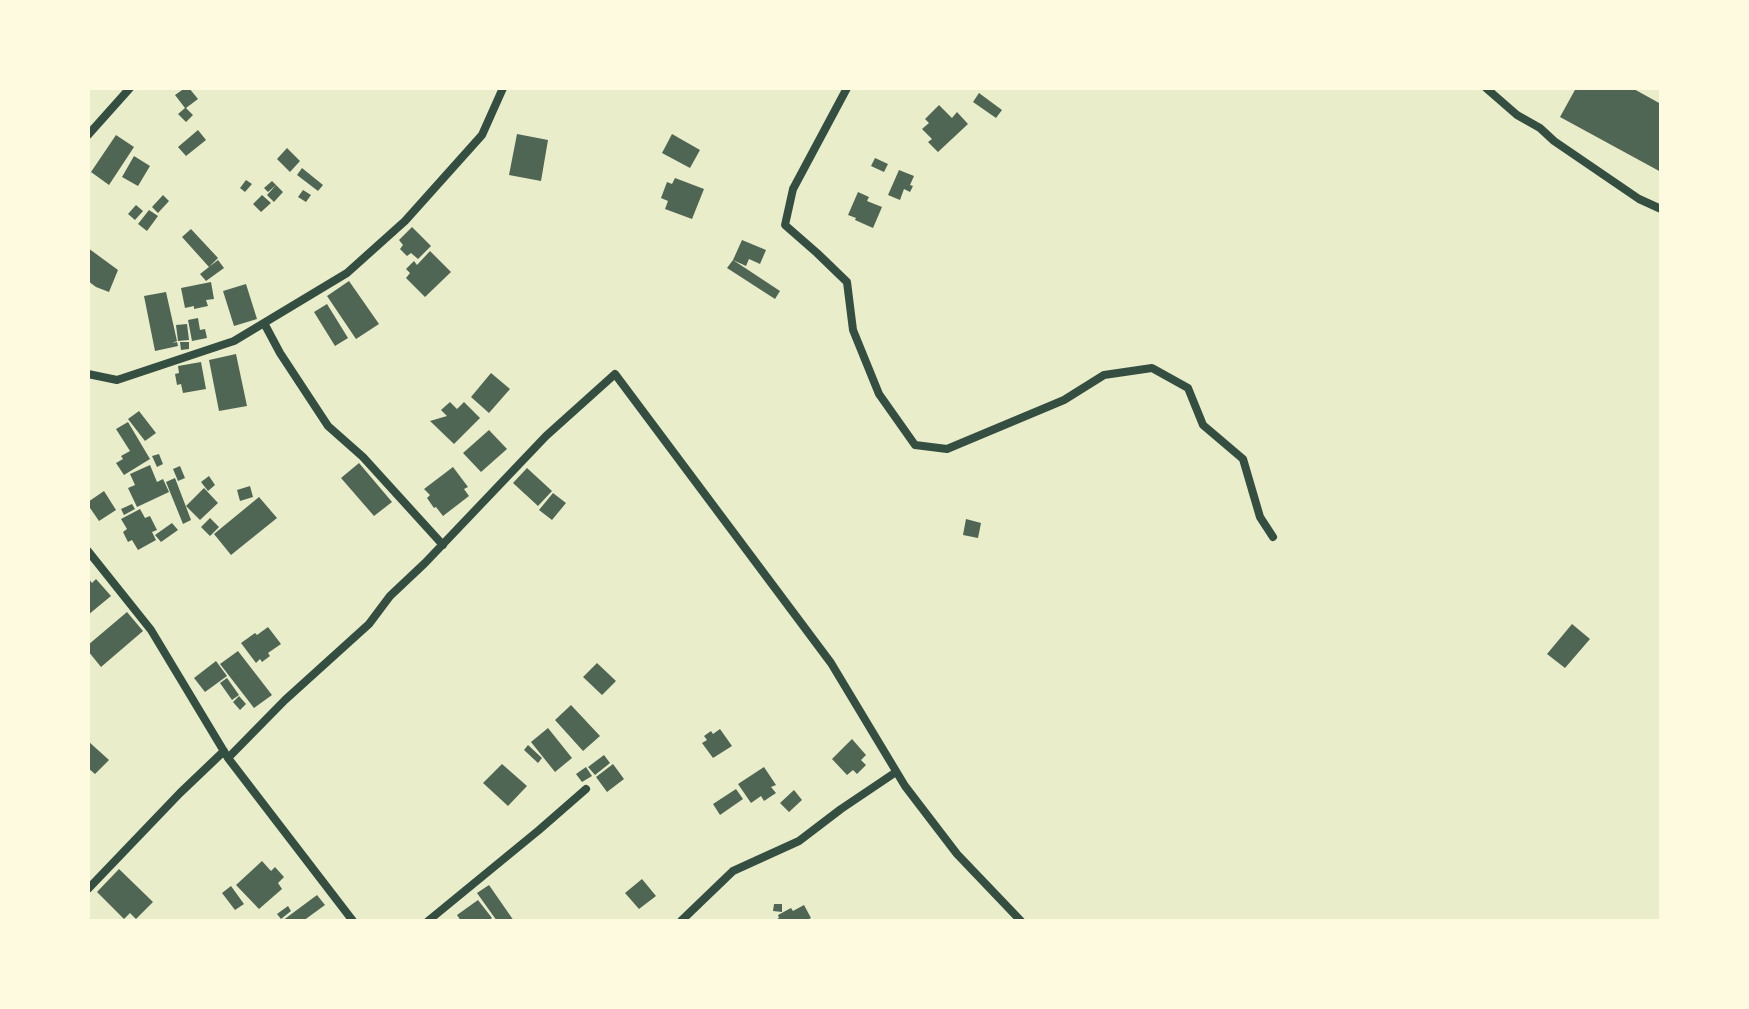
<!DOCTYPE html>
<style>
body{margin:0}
#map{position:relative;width:1749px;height:1009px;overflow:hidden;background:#e9edc9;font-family:"Source Sans 3",sans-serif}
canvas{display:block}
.frame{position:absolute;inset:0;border:90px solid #fefae0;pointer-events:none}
</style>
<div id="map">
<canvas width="1749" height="1009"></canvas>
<div class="frame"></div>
</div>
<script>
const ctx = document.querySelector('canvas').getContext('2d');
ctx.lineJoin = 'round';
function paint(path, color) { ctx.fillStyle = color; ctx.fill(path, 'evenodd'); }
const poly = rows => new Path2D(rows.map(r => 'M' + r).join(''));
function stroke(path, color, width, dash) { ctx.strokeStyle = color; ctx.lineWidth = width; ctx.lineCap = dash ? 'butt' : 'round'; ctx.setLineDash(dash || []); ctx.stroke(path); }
paint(poly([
 [185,88,189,88,198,99,186,108,193,115,186,122,178,114,185,108,175,95],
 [1576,88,1632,88,1661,104,1661,172,1560,117],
 [979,93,1002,110,996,118,973,102],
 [939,105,952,118,957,112,968,124,938,152,928,142,932,139,922,129,929,123,925,119],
 [198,130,206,140,186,156,178,147],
 [517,134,548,140,541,181,509,175],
 [672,134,700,150,690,168,662,153],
 [116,135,134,147,109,185,91,172],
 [287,148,300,161,290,172,277,159],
 [134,156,150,166,138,186,122,177],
 [875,158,888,164,884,172,871,166],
 [302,168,323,185,318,191,297,175],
 [899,170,914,176,910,185,913,186,910,192,904,189,900,200,888,195],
 [675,178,704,189,692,219,665,209,668,201,661,198,667,182,672,184],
 [246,180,252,184,245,192,240,188],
 [272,181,276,185,268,192,264,188],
 [276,185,283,192,274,202,267,195],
 [303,190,311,195,306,202,298,197],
 [858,192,869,197,867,201,882,207,873,228,855,220,856,218,848,215],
 [163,195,169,201,158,213,152,207],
 [262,195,271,203,261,212,253,204],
 [136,205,143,211,135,220,128,214],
 [149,210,158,216,147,231,138,224],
 [412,227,431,246,418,259,411,253,407,256,400,249,403,245,399,240],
 [191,229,218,258,209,267,182,237],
 [742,240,766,250,760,264,749,259,746,266,733,260],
 [88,248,118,270,109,292,96,287,88,281],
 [430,251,451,272,425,297,406,278,410,273,406,269,414,261,417,265],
 [218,260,224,268,206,281,200,274],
 [733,260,780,291,775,299,727,268],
 [349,281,379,324,356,339,327,296],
 [211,282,214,299,206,300,208,306,194,309,194,306,185,308,181,288],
 [246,284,257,319,234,326,223,291],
 [166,292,177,341,172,343,177,342,178,346,155,351,144,296],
 [327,304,348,338,335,346,314,312],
 [198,318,200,330,205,329,207,338,192,341,188,320],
 [187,324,189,340,178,341,176,325],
 [180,342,189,342,189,349,181,350],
 [236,354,247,406,219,411,209,360],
 [201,362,206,389,183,393,181,384,177,385,175,374,179,373,178,366],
 [491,373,510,389,489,413,471,397],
 [450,402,457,409,464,402,480,418,454,444,430,421,447,416,441,410],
 [139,411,156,433,145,441,128,419],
 [128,422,150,459,124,475,116,463,123,459,121,456,130,451,116,429],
 [489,430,507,449,481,472,463,453],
 [159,454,163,464,157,467,152,456],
 [359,463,392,502,374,516,341,478],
 [150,465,157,482,163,479,169,492,137,507,128,488,135,485,130,474],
 [180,466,185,478,178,481,173,469],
 [453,467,468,487,464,489,469,496,443,516,436,507,434,508,427,498,430,495,424,489],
 [527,468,552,491,538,506,513,483],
 [209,476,215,485,208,491,201,482],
 [175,478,191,520,183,524,166,482],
 [250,486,253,497,240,501,237,490],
 [204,488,218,503,200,520,186,506],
 [104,491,116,510,99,521,88,505,88,502],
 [553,493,566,503,552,520,539,510],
 [259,497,277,518,231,555,214,534],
 [132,504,135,509,124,515,121,509],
 [140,509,145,518,150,516,157,530,152,532,156,540,138,550,132,540,128,542,123,532,127,529,121,519],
 [210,518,219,527,210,536,201,527],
 [966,519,981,523,978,538,963,535],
 [172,523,178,530,161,542,155,535],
 [88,578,92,583,96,579,111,596,88,615],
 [127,612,143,631,101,667,88,651,88,645],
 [1572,624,1590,639,1565,668,1547,654],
 [268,627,281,644,268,653,270,656,262,662,260,659,256,663,241,643,255,633,257,635],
 [238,651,272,695,254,708,220,664],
 [216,661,227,676,205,692,194,678],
 [597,663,616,681,602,695,583,677],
 [227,678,239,695,232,700,220,683],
 [239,696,246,704,240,710,233,702],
 [571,705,600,736,583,751,555,720],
 [548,728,572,758,555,772,531,742],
 [720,729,732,746,713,758,702,743,707,740,704,736,711,731,713,734],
 [852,739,866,755,861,760,866,765,857,774,853,770,847,775,832,759],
 [88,741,109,760,95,774,88,768],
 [528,745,542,758,538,763,524,750],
 [604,755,610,763,595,775,588,767],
 [502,764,527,786,508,806,483,783],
 [613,764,624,779,607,792,596,777],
 [586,767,592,776,582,782,576,774],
 [764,767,776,785,771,787,776,793,764,801,761,796,751,803,738,784],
 [736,789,743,799,720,815,713,804],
 [794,790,802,800,789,812,780,803],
 [262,861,271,871,275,867,284,877,278,883,282,889,259,909,236,885],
 [119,869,153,902,136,919,130,913,124,919,97,892],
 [642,879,656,896,639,909,625,893],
 [489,885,514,921,497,921,477,893],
 [231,886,244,904,235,910,222,893],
 [317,895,325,905,303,921,282,921],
 [478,900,492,918,488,921,461,921,457,915],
 [774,904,782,904,782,912,773,911],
 [804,905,811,918,805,921,773,921,779,918,778,915,791,908,793,911],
 [288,906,291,911,281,919,277,914]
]), '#4f6655');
stroke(poly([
 [847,88,793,189,785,225,817,253,847,282,853,330,879,394,915,445,947,449,1064,400,1104,375,1152,368,1188,388,1203,425,1243,459,1260,517,1273,537],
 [1486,88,1517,115,1540,128,1554,141,1639,199,1661,209],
 [88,135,130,88],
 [264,323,280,353,328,426,363,457,443,545],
 [88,374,117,380,234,341,347,273,405,221,482,135,503,88],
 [88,551,151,630,228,758,353,921],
 [228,758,285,700,369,624,390,596,425,563,546,436,615,374,831,663,905,786,957,854,1021,921],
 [88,889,180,793,224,751],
 [428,921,539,830,586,789],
 [681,921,733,871,799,841,841,809,896,772]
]), '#344e41', 8);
</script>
